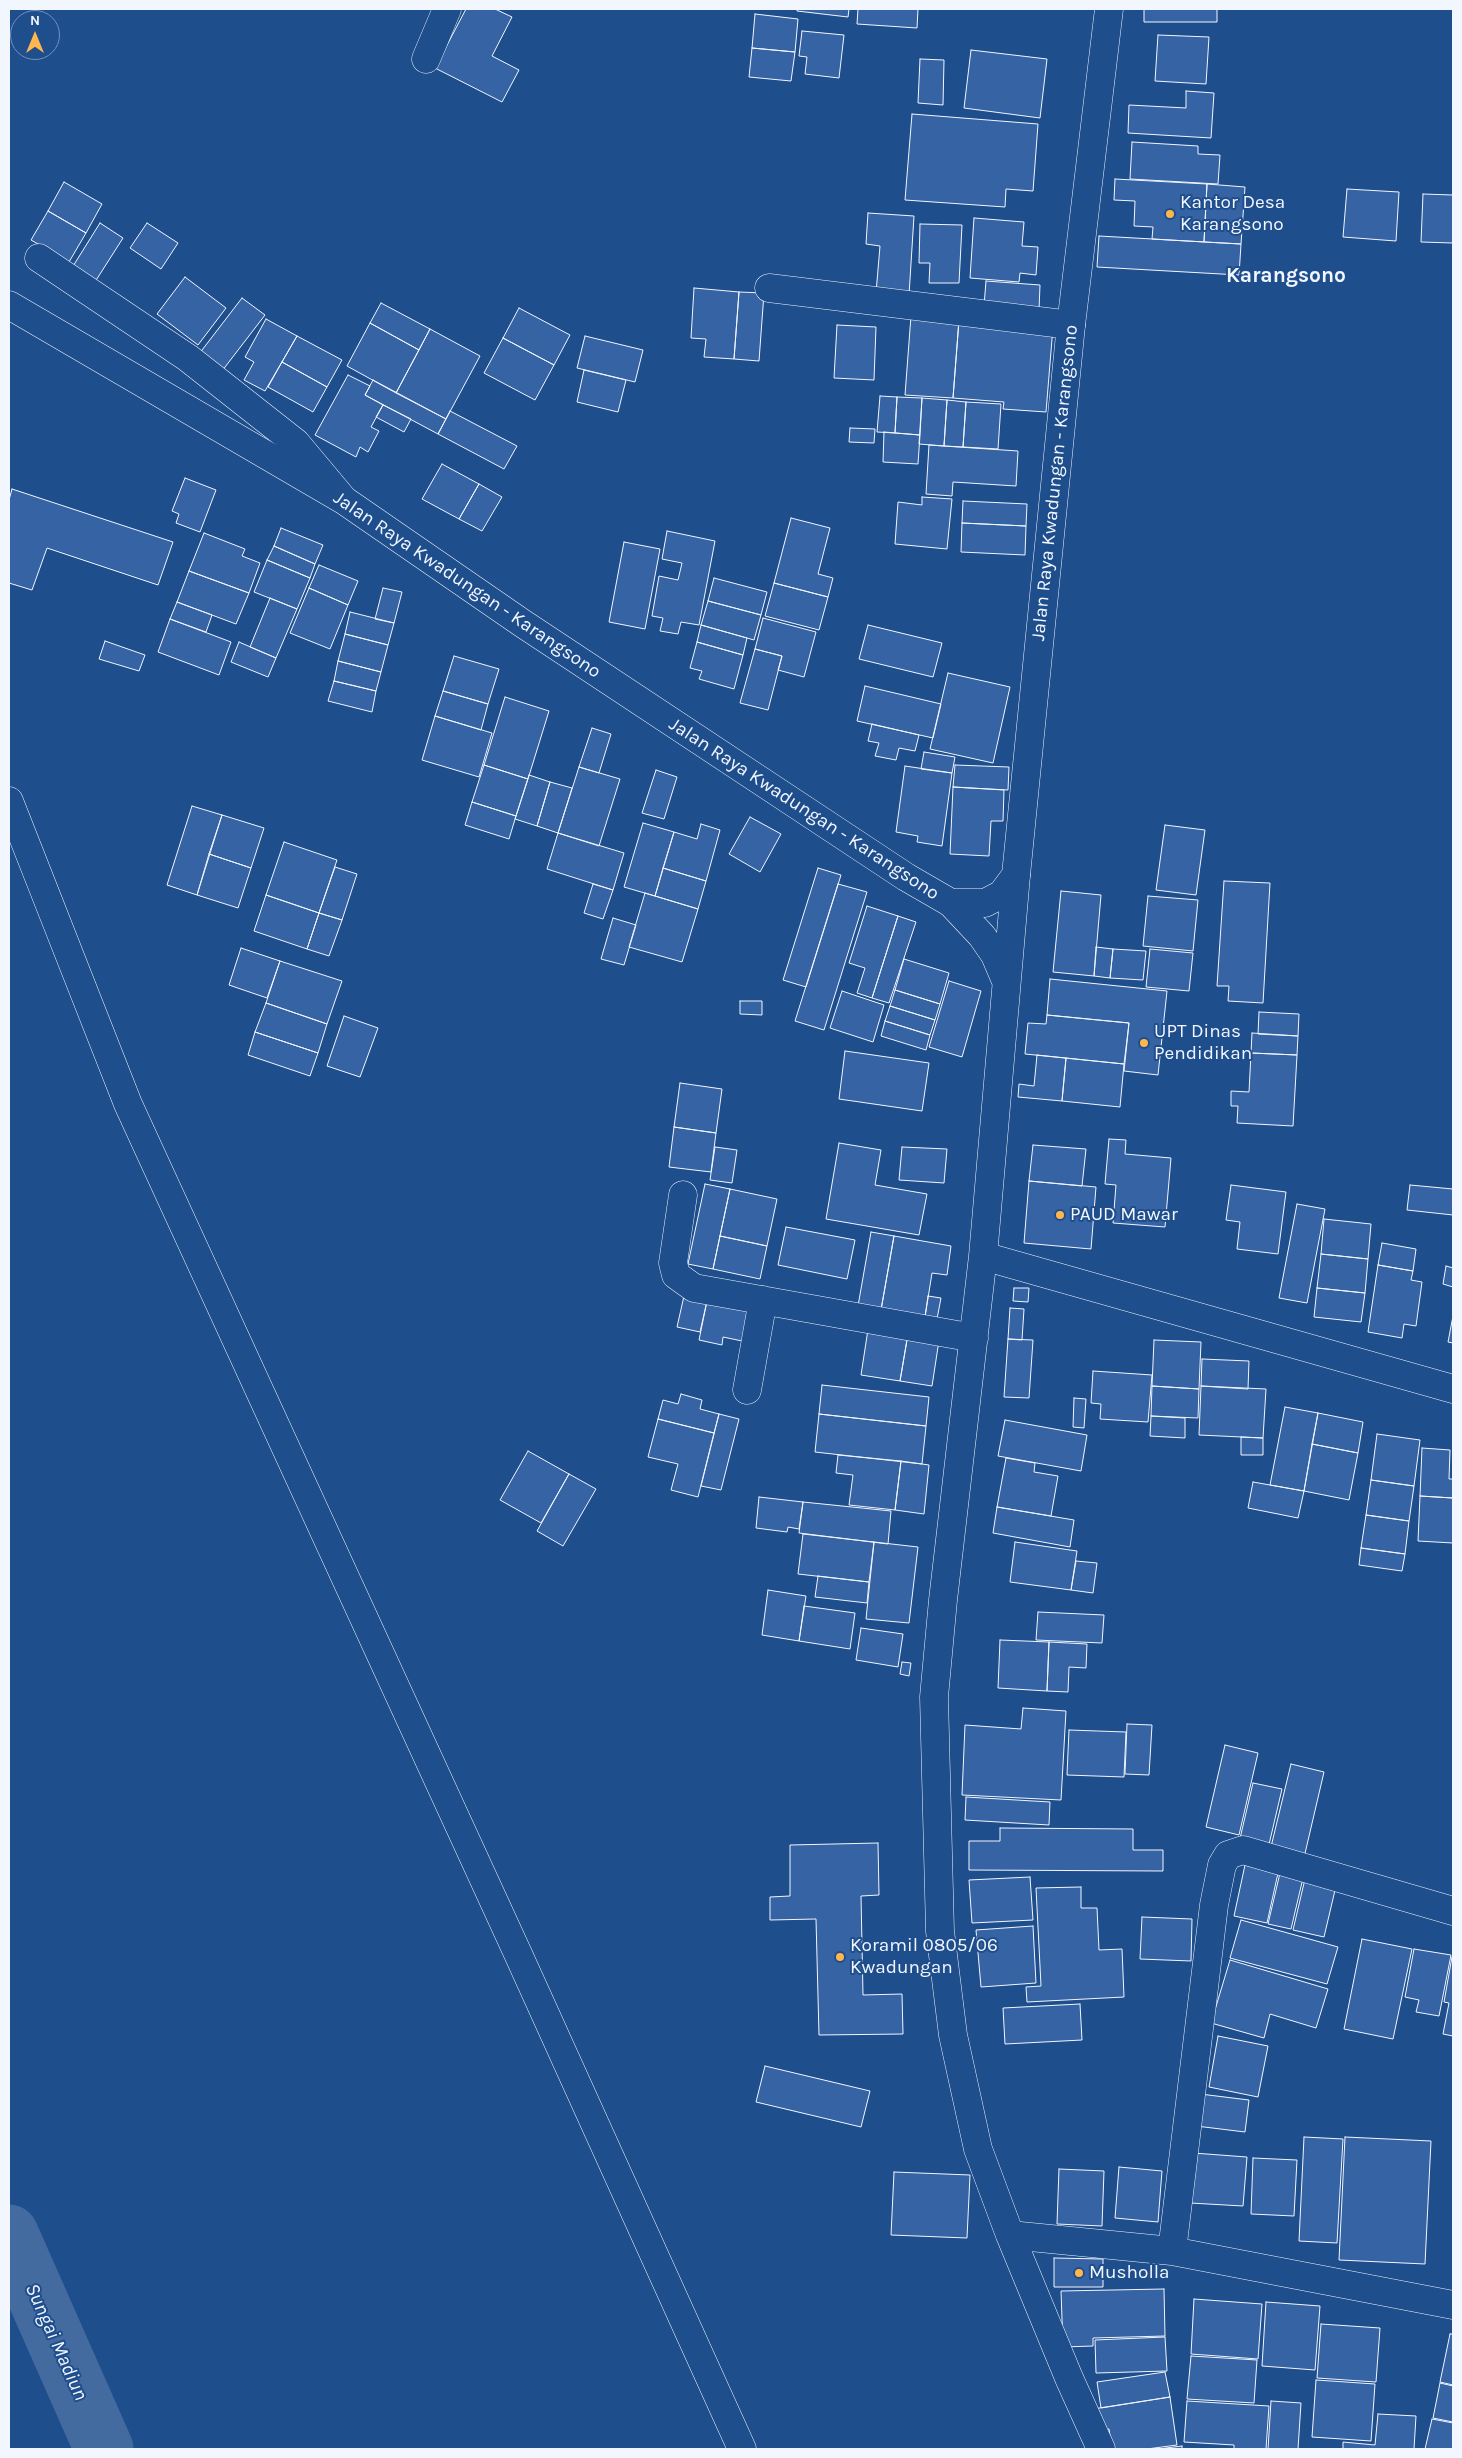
<!DOCTYPE html>
<style>
body{margin:0}
#map{position:relative;width:1462px;height:2458px;overflow:hidden;background:#1f4e8c;font-family:Karla,sans-serif}
canvas{display:block}
.frame{position:absolute;inset:0;border:10px solid #f2f6ff;pointer-events:none}
.north{position:absolute;left:10px;top:10px;width:50px;height:50px;box-sizing:border-box;background:#1f4e8c;border:1px solid #7391ba;border-radius:50%;rotate:0deg;font-size:14px;font-weight:700;line-height:20px;text-align:center;color:#f2f6ff}
.north::after{content:'';display:block;margin:auto;width:18px;height:22px;background:#ffb74d;clip-path:polygon(50% 0,100% 100%,50% 72%,0 100%)}
</style>
<div id="map">
<canvas width="1462" height="2458"></canvas>
<div class="frame"></div>
<div class="north">N</div>
</div>
<script>
const ctx = document.querySelector('canvas').getContext('2d');
ctx.lineJoin = 'round';
const poly = rows => new Path2D(rows.map(r => 'M' + r).join(''));
function stroke(path, color, width, dash) { ctx.strokeStyle = color; ctx.lineWidth = width; ctx.lineCap = dash ? 'butt' : 'round'; ctx.setLineDash(dash || []); ctx.stroke(path); }
function paint(path, color) { ctx.fillStyle = color; ctx.fill(path, 'evenodd'); }
function write(font, color, halo, rows, align = 'center') {
  ctx.font = font + ' Karla,sans-serif'; ctx.lineWidth = 4; ctx.setLineDash([]); ctx.textBaseline = 'middle'; ctx.strokeStyle = halo; ctx.fillStyle = color; for (const [text, x, y, turn = 0] of rows) {
    ctx.save(); ctx.translate(x, y); ctx.rotate((+turn || 0) * Math.PI / 180); ctx.textAlign = isNaN(turn) ? turn : align; if (halo) ctx.strokeText(text, 0, 0); ctx.fillText(text, 0, 0); ctx.restore();
  }
}
stroke(poly([
 [9,2234,104,2449]
]), '#446ba0', 59);
const building = poly([
 [466,9,495,9,512,17,492,56,519,70,502,102,435,68,466,9],
 [797,9,849,9,848,17,797,11,797,9],
 [858,9,918,9,917,28,857,24,858,9],
 [1144,9,1217,9,1217,22,1144,22,1144,9],
 [755,14,798,19,795,52,752,48,755,14],
 [802,31,844,35,839,78,805,74,807,57,799,56,802,31],
 [1158,35,1209,37,1206,84,1155,81,1158,35],
 [752,48,795,52,791,81,749,77,752,48],
 [971,50,1047,59,1040,118,964,108,971,50],
 [920,59,944,60,943,105,918,103,920,59],
 [1186,91,1214,93,1211,138,1128,133,1129,105,1186,108,1186,91],
 [912,114,1038,124,1033,191,1006,189,1005,207,905,200,912,114],
 [1132,142,1198,146,1198,154,1220,155,1218,184,1130,179,1132,142],
 [1115,179,1207,184,1204,242,1152,239,1153,227,1134,226,1135,201,1114,200,1115,179],
 [64,182,102,204,86,233,48,211,64,182],
 [1207,184,1245,187,1241,244,1204,242,1207,184],
 [1347,189,1399,192,1396,241,1343,237,1347,189],
 [1423,194,1453,195,1453,243,1421,242,1423,194],
 [48,211,86,233,69,262,31,240,48,211],
 [868,213,914,216,909,295,876,293,880,246,866,244,868,213],
 [974,218,1024,222,1022,246,1038,247,1036,275,1020,273,1019,282,970,278,974,218],
 [100,223,123,238,93,285,70,271,100,223],
 [147,223,178,243,161,269,130,248,147,223],
 [920,224,962,225,959,283,929,283,930,263,919,263,920,224],
 [1099,236,1241,244,1239,275,1097,267,1099,236],
 [185,277,226,308,198,345,157,314,185,277],
 [986,281,1040,285,1039,310,984,306,986,281],
 [694,288,739,292,734,359,704,357,706,339,691,338,694,288],
 [739,292,764,293,759,361,734,359,739,292],
 [242,298,265,315,222,371,199,354,242,298],
 [381,303,430,329,419,350,370,323,381,303],
 [519,308,570,335,554,365,503,338,519,308],
 [911,316,959,320,953,398,905,395,911,316],
 [266,319,297,336,265,391,244,380,254,362,245,357,266,319],
 [959,320,1053,327,1046,412,1003,409,1004,402,953,398,959,320],
 [370,323,419,350,396,393,347,366,370,323],
 [837,325,876,327,874,380,834,378,837,325],
 [430,329,480,356,446,419,396,393,430,329],
 [297,336,342,360,327,387,282,362,297,336],
 [585,336,643,350,635,382,577,368,585,336],
 [503,338,554,365,535,400,484,373,503,338],
 [282,362,327,387,313,412,268,387,282,362],
 [584,370,626,380,618,412,577,402,584,370],
 [348,375,370,386,365,395,383,405,371,427,379,431,368,452,360,447,356,457,315,435,348,375],
 [373,380,446,419,438,434,365,395,373,380],
 [880,396,897,397,895,433,877,432,880,396],
 [897,397,922,398,920,435,895,433,897,397],
 [922,398,947,400,944,446,919,444,922,398],
 [947,400,966,402,963,447,944,446,947,400],
 [966,402,1001,404,998,449,963,447,966,402],
 [383,405,411,419,404,432,376,417,383,405],
 [450,411,517,446,504,469,438,434,450,411],
 [850,428,875,429,874,443,849,442,850,428],
 [884,432,920,435,918,464,883,462,884,432],
 [929,445,1018,451,1016,486,953,482,952,496,926,494,929,445],
 [442,464,479,484,459,519,422,499,442,464],
 [185,478,216,490,200,532,176,523,179,514,172,511,185,478],
 [479,484,502,497,482,531,459,519,479,484],
 [12,489,173,542,158,585,47,548,32,590,9,583,9,500,12,489],
 [922,497,952,499,947,549,895,544,898,502,922,505,922,497],
 [963,501,1027,504,1026,526,962,523,963,501],
 [791,518,830,528,818,574,833,578,828,597,774,583,791,518],
 [962,523,1026,526,1025,555,961,552,962,523],
 [281,528,323,545,315,564,274,546,281,528],
 [667,531,715,541,699,625,681,622,678,634,660,631,663,618,652,616,659,576,678,580,682,563,662,559,667,531],
 [204,533,245,549,242,556,260,563,249,593,189,571,204,533],
 [624,542,660,549,645,629,609,622,624,542],
 [274,546,315,564,310,578,267,560,274,546],
 [267,560,310,578,297,609,254,592,267,560],
 [319,565,358,581,348,605,309,588,319,565],
 [189,571,249,593,236,624,177,602,189,571],
 [714,578,767,592,761,615,708,601,714,578],
 [774,583,828,597,819,630,765,616,774,583],
 [309,588,348,605,330,649,290,633,309,588],
 [383,588,402,592,394,623,375,619,383,588],
 [270,598,297,609,276,658,250,647,270,598],
 [708,601,761,615,754,640,701,625,708,601],
 [177,602,212,615,206,632,170,619,177,602],
 [350,612,394,623,388,645,345,634,350,612],
 [763,618,816,632,804,677,778,670,782,656,755,649,763,618],
 [170,619,231,642,219,675,158,652,170,619],
 [701,625,747,638,743,655,697,642,701,625],
 [868,625,942,643,933,677,859,659,868,625],
 [345,634,388,645,381,672,338,661,345,634],
 [105,641,145,655,139,671,99,659,105,641],
 [239,642,276,658,268,677,231,662,239,642],
 [697,642,743,655,734,689,699,679,702,671,690,668,697,642],
 [755,649,782,656,768,710,740,703,755,649],
 [454,656,499,669,488,704,443,691,454,656],
 [338,661,381,672,376,691,334,681,338,661],
 [948,673,1010,687,993,763,930,749,948,673],
 [334,681,376,691,372,712,328,701,334,681],
 [865,686,941,704,933,738,857,721,865,686],
 [443,691,488,704,481,730,435,716,443,691],
 [505,697,549,711,528,779,484,765,505,697],
 [435,716,492,733,479,777,422,760,435,716],
 [872,724,919,735,915,751,899,748,896,760,875,756,879,743,868,741,872,724],
 [592,728,611,734,599,773,579,767,592,728],
 [924,752,955,757,952,773,921,769,924,752],
 [484,765,528,779,516,816,472,802,484,765],
 [955,765,1009,767,1008,790,953,787,955,765],
 [905,766,952,773,942,846,917,842,918,836,896,832,905,766],
 [579,767,620,779,599,846,558,833,579,767],
 [656,770,677,777,664,819,642,813,656,770],
 [529,775,550,782,537,826,515,819,529,775],
 [550,782,572,788,558,833,537,826,550,782],
 [953,787,1004,790,1003,821,991,821,989,856,950,854,953,787],
 [472,802,516,816,509,839,465,825,472,802],
 [192,806,222,815,197,895,167,885,192,806],
 [222,815,264,828,251,868,209,854,222,815],
 [750,817,781,834,760,872,729,854,750,817],
 [643,823,674,832,655,896,624,887,643,823],
 [701,824,720,830,706,881,663,868,674,832,697,839,701,824],
 [1165,825,1205,830,1196,895,1156,890,1165,825],
 [558,833,624,853,613,890,547,869,558,833],
 [284,842,337,860,319,913,266,895,284,842],
 [209,854,251,868,238,908,197,895,209,854],
 [335,867,357,874,342,920,319,913,335,867],
 [663,868,706,881,698,909,655,896,663,868],
 [818,868,841,875,806,987,783,980,818,868],
 [1224,881,1270,883,1263,1003,1228,1001,1229,986,1217,986,1224,881],
 [593,884,613,890,603,919,584,913,593,884],
 [838,884,867,892,824,1030,795,1021,838,884],
 [1061,891,1101,895,1094,976,1053,972,1061,891],
 [645,893,698,909,682,962,629,947,645,893],
 [266,895,319,913,307,949,254,931,266,895],
 [1148,896,1198,900,1193,951,1143,946,1148,896],
 [867,906,898,916,872,998,857,993,865,968,849,963,867,906],
 [319,913,342,920,329,956,307,949,319,913],
 [898,916,916,922,889,1003,872,998,898,916],
 [613,918,636,925,624,965,601,959,613,918],
 [1096,947,1113,949,1110,978,1094,976,1096,947],
 [241,948,280,961,267,998,229,985,241,948],
 [1113,949,1146,951,1143,980,1110,978,1113,949],
 [1150,949,1193,953,1189,991,1146,987,1150,949],
 [904,959,949,973,940,1004,895,990,904,959],
 [280,961,342,981,327,1024,266,1003,280,961],
 [1050,979,1167,991,1158,1075,1124,1071,1129,1023,1047,1015,1050,979],
 [949,981,981,991,962,1057,929,1047,949,981],
 [895,990,940,1004,935,1020,890,1006,895,990],
 [842,991,884,1005,873,1042,830,1028,842,991],
 [740,1001,762,1001,762,1015,740,1014,740,1001],
 [266,1003,327,1024,318,1053,255,1032,266,1003],
 [890,1006,935,1020,930,1035,885,1021,890,1006],
 [1259,1012,1299,1014,1298,1036,1258,1034,1259,1012],
 [1047,1015,1129,1023,1124,1064,1025,1054,1028,1023,1046,1024,1047,1015],
 [344,1016,378,1028,360,1077,327,1066,344,1016],
 [885,1021,930,1035,926,1050,881,1036,885,1021],
 [255,1032,318,1053,310,1076,248,1055,255,1032],
 [1252,1033,1298,1036,1297,1055,1251,1053,1252,1033],
 [845,1051,929,1063,922,1111,839,1099,845,1051],
 [1251,1053,1297,1055,1293,1126,1237,1123,1238,1106,1231,1106,1231,1091,1249,1092,1251,1053],
 [1037,1055,1066,1058,1062,1101,1018,1097,1019,1084,1034,1086,1037,1055],
 [1066,1058,1124,1064,1120,1107,1062,1101,1066,1058],
 [680,1083,722,1089,716,1133,674,1127,680,1083],
 [674,1127,716,1133,711,1172,669,1167,674,1127],
 [1109,1139,1126,1140,1125,1154,1171,1158,1165,1227,1113,1223,1116,1185,1105,1184,1109,1139],
 [839,1143,881,1150,875,1185,927,1194,919,1235,826,1219,839,1143],
 [1033,1145,1086,1149,1082,1186,1029,1181,1033,1145],
 [715,1147,737,1150,732,1183,710,1180,715,1147],
 [902,1147,947,1149,944,1183,899,1180,902,1147],
 [1029,1181,1096,1187,1091,1249,1024,1243,1029,1181],
 [705,1184,730,1189,713,1269,688,1264,705,1184],
 [1231,1185,1286,1192,1278,1254,1237,1249,1240,1222,1226,1220,1231,1185],
 [1410,1185,1453,1189,1453,1215,1407,1210,1410,1185],
 [730,1189,777,1199,767,1246,720,1236,730,1189],
 [1297,1204,1325,1209,1307,1303,1279,1298,1297,1204],
 [1324,1219,1371,1224,1368,1259,1321,1254,1324,1219],
 [786,1227,855,1240,847,1279,778,1265,786,1227],
 [871,1232,894,1236,881,1310,858,1306,871,1232],
 [720,1236,767,1246,760,1279,713,1269,720,1236],
 [894,1236,951,1246,947,1275,932,1273,925,1317,881,1310,894,1236],
 [1382,1243,1416,1249,1413,1271,1378,1265,1382,1243],
 [1321,1254,1368,1259,1365,1293,1317,1288,1321,1254],
 [1378,1265,1413,1271,1411,1280,1422,1282,1416,1326,1404,1324,1402,1338,1368,1332,1378,1265],
 [1446,1266,1453,1268,1453,1287,1443,1284,1446,1266],
 [1014,1288,1029,1288,1028,1302,1013,1301,1014,1288],
 [1317,1288,1365,1293,1361,1322,1314,1317,1317,1288],
 [684,1296,707,1301,700,1332,677,1327,684,1296],
 [928,1296,941,1298,937,1319,925,1317,928,1296],
 [707,1301,754,1311,747,1342,723,1337,722,1345,699,1340,707,1301],
 [1010,1308,1024,1309,1022,1340,1008,1339,1010,1308],
 [1453,1316,1453,1343,1448,1342,1453,1316],
 [869,1323,909,1328,900,1381,861,1375,869,1323],
 [909,1328,940,1334,932,1386,900,1381,909,1328],
 [1008,1339,1033,1340,1029,1398,1004,1397,1008,1339],
 [1154,1340,1201,1342,1199,1389,1152,1386,1154,1340],
 [1202,1359,1249,1361,1248,1389,1201,1386,1202,1359],
 [1093,1371,1152,1375,1148,1422,1100,1419,1101,1404,1091,1403,1093,1371],
 [822,1385,929,1397,926,1426,819,1414,822,1385],
 [1152,1386,1199,1389,1198,1418,1151,1416,1152,1386],
 [1201,1386,1266,1389,1263,1438,1199,1435,1201,1386],
 [681,1394,702,1400,700,1409,719,1414,714,1433,658,1419,663,1400,678,1404,681,1394],
 [1074,1398,1086,1399,1084,1428,1073,1427,1074,1398],
 [1285,1407,1318,1413,1304,1491,1270,1485,1285,1407],
 [1318,1413,1363,1422,1358,1453,1312,1444,1318,1413],
 [719,1414,739,1419,721,1490,701,1486,719,1414],
 [819,1414,926,1426,922,1464,815,1452,819,1414],
 [1151,1416,1185,1418,1185,1438,1150,1436,1151,1416],
 [658,1419,714,1433,698,1497,671,1490,678,1464,648,1457,658,1419],
 [1005,1420,1087,1435,1081,1471,998,1456,1005,1420],
 [1377,1434,1420,1440,1414,1486,1371,1480,1377,1434],
 [1241,1437,1263,1438,1263,1455,1241,1455,1241,1437],
 [1312,1444,1358,1453,1349,1500,1304,1491,1312,1444],
 [1422,1448,1450,1450,1449,1479,1453,1479,1453,1498,1420,1496,1422,1448],
 [528,1451,569,1474,541,1523,500,1500,528,1451],
 [838,1455,901,1461,895,1510,849,1505,853,1475,836,1473,838,1455],
 [1006,1458,1035,1463,1034,1472,1058,1476,1051,1516,997,1507,1006,1458],
 [901,1461,929,1465,924,1514,895,1510,901,1461],
 [569,1474,596,1489,563,1546,537,1531,569,1474],
 [1371,1480,1414,1486,1409,1521,1366,1515,1371,1480],
 [1253,1482,1304,1491,1298,1518,1248,1508,1253,1482],
 [1420,1496,1453,1498,1453,1543,1418,1541,1420,1496],
 [759,1497,803,1502,799,1529,788,1527,787,1532,756,1528,759,1497],
 [803,1502,891,1511,888,1544,799,1533,803,1502],
 [997,1507,1074,1520,1070,1547,993,1533,997,1507],
 [1366,1515,1409,1521,1405,1554,1361,1548,1366,1515],
 [803,1534,874,1542,869,1582,798,1574,803,1534],
 [874,1542,918,1547,909,1623,866,1619,874,1542],
 [1015,1542,1077,1551,1071,1590,1010,1582,1015,1542],
 [1361,1548,1405,1554,1402,1571,1359,1565,1361,1548],
 [1076,1561,1097,1563,1093,1593,1071,1590,1076,1561],
 [818,1576,869,1582,867,1603,815,1597,818,1576],
 [768,1590,806,1596,799,1641,762,1635,768,1590],
 [804,1606,855,1613,850,1649,799,1641,804,1606],
 [1038,1612,1104,1615,1102,1643,1036,1640,1038,1612],
 [861,1628,903,1634,898,1667,856,1660,861,1628],
 [1000,1640,1049,1642,1047,1691,998,1688,1000,1640],
 [1049,1642,1087,1644,1086,1668,1069,1667,1068,1692,1047,1691,1049,1642],
 [902,1662,911,1663,909,1676,900,1674,902,1662],
 [1023,1708,1066,1711,1061,1800,962,1795,965,1725,1021,1729,1023,1708],
 [1127,1724,1152,1725,1149,1775,1125,1774,1127,1724],
 [1069,1730,1126,1732,1124,1777,1067,1775,1069,1730],
 [1225,1745,1258,1753,1239,1835,1206,1827,1225,1745],
 [1291,1764,1324,1772,1303,1862,1269,1855,1291,1764],
 [1253,1783,1282,1789,1267,1853,1238,1847,1253,1783],
 [966,1797,1050,1802,1049,1825,965,1820,966,1797],
 [1000,1828,1133,1829,1133,1850,1163,1850,1163,1871,969,1870,969,1841,1000,1841,1000,1828],
 [878,1843,879,1895,861,1896,863,1995,902,1994,903,2034,819,2035,816,1919,770,1920,770,1897,790,1896,790,1845,878,1843],
 [1245,1865,1278,1873,1267,1923,1234,1916,1245,1865],
 [1280,1873,1303,1878,1291,1929,1268,1924,1280,1873],
 [1030,1877,1033,1920,972,1923,969,1880,1030,1877],
 [1305,1879,1336,1886,1324,1937,1293,1930,1305,1879],
 [1081,1887,1081,1908,1097,1908,1099,1950,1122,1949,1124,1997,1027,2002,1026,1987,1041,1986,1036,1888,1081,1887],
 [1142,1917,1192,1919,1191,1961,1140,1959,1142,1917],
 [1241,1920,1338,1947,1327,1984,1230,1958,1241,1920],
 [1033,1926,1036,1983,981,1987,976,1930,1033,1926],
 [1362,1939,1412,1949,1393,2039,1344,2029,1362,1939],
 [1414,1949,1451,1955,1439,2016,1416,2012,1419,2000,1405,1997,1414,1949],
 [1452,1957,1453,1957,1453,2036,1443,2034,1449,2003,1444,2002,1452,1957],
 [1230,1960,1328,1989,1316,2028,1270,2014,1264,2038,1211,2023,1230,1960],
 [1080,2004,1082,2040,1005,2044,1003,2008,1080,2004],
 [1218,2036,1268,2046,1258,2097,1209,2087,1218,2036],
 [765,2066,870,2091,861,2127,756,2102,765,2066],
 [1200,2094,1249,2100,1245,2132,1196,2126,1200,2094],
 [1304,2137,1343,2139,1337,2243,1299,2241,1304,2137],
 [1345,2137,1431,2141,1425,2264,1339,2260,1345,2137],
 [1193,2153,1247,2157,1243,2206,1190,2203,1193,2153],
 [1253,2158,1297,2160,1294,2216,1251,2214,1253,2158],
 [1119,2167,1162,2171,1158,2222,1115,2218,1119,2167],
 [1059,2169,1104,2171,1102,2226,1057,2224,1059,2169],
 [894,2172,970,2175,967,2238,891,2235,894,2172],
 [1054,2258,1103,2259,1103,2287,1054,2287,1054,2258],
 [1164,2289,1165,2336,1093,2338,1093,2346,1063,2347,1061,2291,1164,2289],
 [1194,2299,1262,2304,1258,2359,1191,2354,1194,2299],
 [1266,2302,1320,2306,1315,2370,1262,2366,1266,2302],
 [1321,2324,1380,2328,1376,2382,1317,2378,1321,2324],
 [1450,2334,1453,2334,1453,2385,1440,2382,1450,2334],
 [1165,2337,1167,2371,1096,2373,1095,2340,1165,2337],
 [1191,2356,1257,2360,1254,2403,1187,2399,1191,2356],
 [1165,2372,1170,2397,1101,2408,1097,2382,1165,2372],
 [1316,2380,1375,2384,1371,2441,1312,2437,1316,2380],
 [1440,2383,1453,2386,1453,2422,1433,2418,1440,2383],
 [1170,2397,1177,2445,1147,2449,1112,2449,1109,2429,1096,2431,1093,2409,1170,2397],
 [1187,2401,1269,2406,1266,2449,1234,2449,1234,2445,1184,2442,1187,2401],
 [1271,2401,1301,2403,1298,2449,1268,2449,1271,2401],
 [1378,2414,1416,2416,1414,2449,1343,2449,1343,2442,1375,2445,1378,2414],
 [1432,2419,1453,2423,1453,2449,1425,2449,1432,2419],
 [1182,2446,1182,2449,1158,2449,1182,2446]
]);
paint(building, '#3563a3');
stroke(building, '#f2f6ff', 1);
const minor = poly([
 [426,59,447,9],
 [39,258,188,358,296,443,342,498],
 [769,288,1071,325],
 [9,801,128,1104,519,1956,742,2449],
 [1016,875,983,1256,943,1600,934,1697,940,1931,953,2035,978,2149,1010,2235,1069,2378,1101,2449],
 [951,903,982,936,995,955,1006,981],
 [683,1195,673,1263,676,1275,694,1288,974,1338],
 [983,1256,1453,1389],
 [747,1390,763,1300],
 [1010,2235,1172,2251,1453,2305],
 [1172,2251,1214,1905,1222,1865,1228,1855,1243,1850,1453,1911]
]);
const secondary = poly([
 [9,305,345,501,522,623,906,877,951,903,985,903,1002,894,1016,875,1071,325,1109,9]
]);
stroke(minor, '#f2f6ff', 29);
stroke(secondary, '#f2f6ff', 29);
stroke(minor, '#1f4e8c', 28);
stroke(secondary, '#1f4e8c', 28);
for (const [x, y, r, color] of [
 [1170,214,5,"#ffb74d"],
 [1144,1043,5,"#ffb74d"],
 [1060,1215,5,"#ffb74d"],
 [840,1957,5,"#ffb74d"],
 [1079,2273,5,"#ffb74d"]
]) { const dot = new Path2D(); dot.arc(x, y, r, 0, 2 * Math.PI); ctx.fillStyle = color; ctx.fill(dot); stroke(dot, '#1f4e8c', 2); }
write('19px', '#f2f6ff', '#1f4e8c', [
 ["Kantor Desa",1180,203],
 ["Karangsono",1180,225],
 ["UPT Dinas",1154,1032],
 ["Pendidikan",1154,1054],
 ["PAUD Mawar",1070,1215],
 ["Koramil 0805/06",850,1946],
 ["Kwadungan",850,1968],
 ["Musholla",1089,2273]
], 'left');
write('19px', '#f2f6ff', '#1f4e8c', [
 ["Jalan Raya Kwadungan - Karangsono",1055,483,-84],
 ["Jalan Raya Kwadungan - Karangsono",467,585,34],
 ["Jalan Raya Kwadungan - Karangsono",804,809,33]
]);
write('italic 20px', '#f2f6ff', '#1f4e8c', [
 ["Sungai Madiun",56,2342,66]
]);
write('bold 21px', '#f2f6ff', '#1f4e8c', [
 ["Karangsono",1286,276]
]);
</script>
